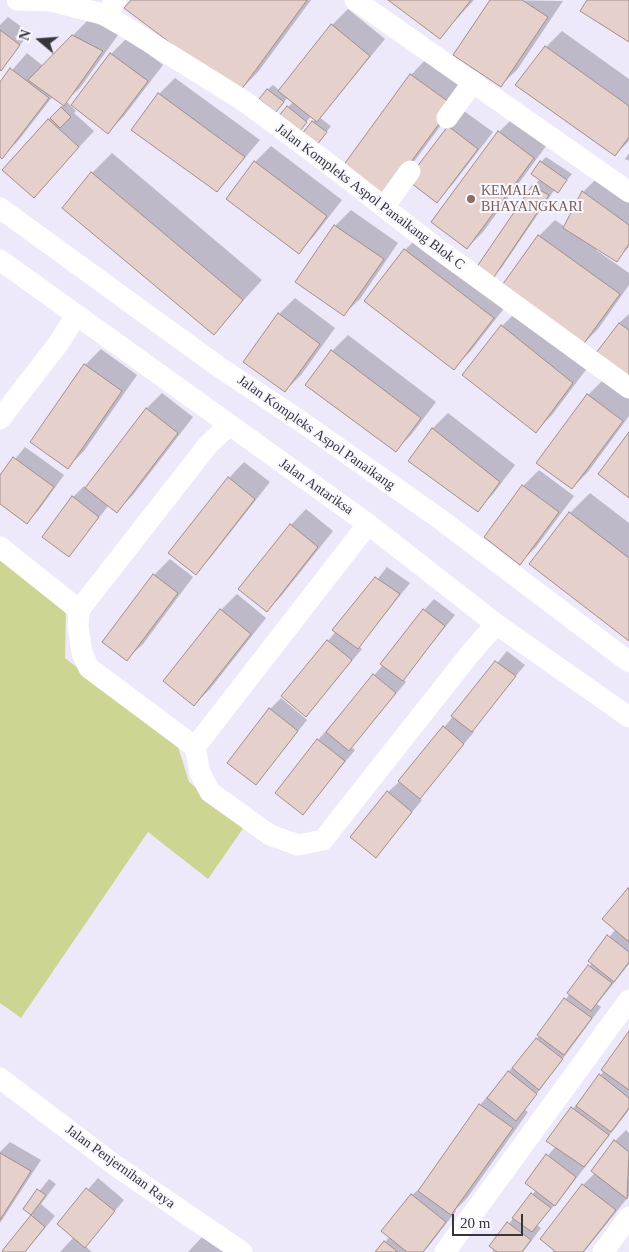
<!DOCTYPE html>
<style>
body{margin:0}
#map{position:relative;width:629px;height:1252px;overflow:hidden;background:#ede8fa;font-family:Georgia,serif}
canvas{display:block}
.north{position:absolute;left:15px;top:15px;width:50px;height:50px;-webkit-text-stroke:4px #f9f7ff;paint-order:stroke;rotate:288deg;font-size:14px;font-weight:700;line-height:20px;text-align:center;color:#37353c}
.north::after{content:'';display:block;margin:auto;width:18px;height:22px;background:#37353c;clip-path:polygon(50% 0,100% 100%,50% 72%,0 100%)}
.scale{position:absolute;left:452px;top:1214px;width:71px;height:22px;box-sizing:border-box;border:2px solid #37353c;border-top:0;padding-left:6px;font-size:15px;line-height:18px;white-space:nowrap;color:#37353c;-webkit-text-stroke:4px #f9f7ff;paint-order:stroke}
</style>
<div id="map">
<canvas width="629" height="1252"></canvas>
<div class="north">N</div>
<div class="scale">20 m</div>
</div>
<script>
const ctx = document.querySelector('canvas').getContext('2d');
ctx.lineJoin = 'round';
function paint(path, color) { ctx.fillStyle = color; ctx.fill(path, 'evenodd'); }
const poly = rows => new Path2D(rows.map(r => 'M' + r).join(''));
function stroke(path, color, width, dash) { ctx.strokeStyle = color; ctx.lineWidth = width; ctx.lineCap = dash ? 'butt' : 'round'; ctx.setLineDash(dash || []); ctx.stroke(path); }
function write(font, color, halo, rows, align = 'center') {
  ctx.font = font + ' Georgia,serif'; ctx.lineWidth = 4; ctx.setLineDash([]); ctx.textBaseline = 'middle'; ctx.strokeStyle = halo; ctx.fillStyle = color; for (const [text, x, y, turn = 0] of rows) {
    ctx.save(); ctx.translate(x, y); ctx.rotate((+turn || 0) * Math.PI / 180); ctx.textAlign = isNaN(turn) ? turn : align; if (halo) ctx.strokeText(text, 0, 0); ctx.fillText(text, 0, 0); ctx.restore();
  }
}
paint(poly([
 [0,554,66,607,65,658,178,747,189,782,244,827,208,879,148,832,21,1018,0,1003]
]), '#ced593');
paint(poly([
 [132,0,311,0,258,72,238,92],
 [390,0,474,0,440,37],
 [491,0,563,1,517,70,501,85],
 [348,9,385,39,320,118,331,126,318,143,300,139,315,119,311,116,302,128,288,107,293,102,288,97,281,106,267,90,273,85,280,91,332,25],
 [8,17,30,33,0,69,0,25],
 [89,19,118,35,80,88,66,101,76,111,74,113,94,131,34,196,48,120,64,104,53,96,18,141,2,157,0,155,0,84,27,53,43,66],
 [562,31,629,79,629,141,615,155,517,85,546,47],
 [127,38,163,65,124,116,108,132,73,105,111,54],
 [426,59,468,89,398,183,411,75],
 [175,78,260,140,217,191,133,130,159,94],
 [464,111,493,132,452,185,436,201,449,126],
 [515,116,549,142,483,232,467,248,499,132],
 [271,146,342,200,314,236,298,252,227,198,255,162],
 [112,153,262,280,214,333,92,173],
 [629,153,629,161,625,159],
 [546,157,572,174,558,191,555,189,502,267,492,278,533,187,540,179,541,162],
 [599,176,629,198,629,247,616,260,597,248,596,250,629,273,629,285,598,329,582,345,502,287,539,236,555,220,565,227,583,192],
 [351,210,398,243,360,299,344,314,297,282,335,226],
 [421,234,509,302,470,352,454,368,366,300,405,250],
 [295,298,335,328,301,375,285,391,279,314],
 [518,310,588,367,552,415,536,431,463,375,502,326],
 [629,314,629,375,619,323],
 [348,335,436,402,411,435,395,451,332,351],
 [101,349,137,375,84,451,68,467,85,365],
 [604,379,629,398,629,416,588,472,572,488,588,395],
 [162,393,193,417,133,495,117,511,109,505,69,555,73,497,84,486,86,488,146,409],
 [448,413,515,465,493,494,478,510,432,429],
 [25,447,64,475,38,511,27,522,0,503,0,477],
 [244,462,270,482,211,557,195,573,229,478],
 [539,470,574,496,536,547,520,563,485,537,523,486],
 [590,493,629,523,629,639,570,513],
 [306,509,333,531,282,595,267,611,291,525],
 [170,559,193,577,143,644,127,659,104,641,154,575],
 [387,567,410,583,359,646,362,649,316,704,328,641],
 [237,594,266,618,210,689,194,705,221,610],
 [434,599,455,615,403,679,406,682,351,747,355,750,303,813,318,740,383,665,424,610],
 [507,651,525,665,471,730,474,732,419,798,422,800,376,856,388,792,399,782],
 [281,698,307,720,256,784,270,709],
 [629,889,629,964,597,1004,601,1007,525,1110,528,1112,467,1198,455,1210,456,1211,428,1247,423,1252,377,1252,390,1236,383,1231,412,1195,424,1185,480,1105,540,1035,592,963,589,961,616,929],
 [629,1033,629,1110,565,1193,537,1225,541,1228,523,1252,492,1252,495,1249,491,1246,536,1190,526,1182,556,1146,547,1140,604,1071],
 [626,1130,629,1133,629,1196,584,1252,552,1252,555,1249,542,1239,583,1185,595,1173,615,1141],
 [10,1142,41,1160,0,1223,0,1152],
 [98,1178,124,1200,85,1246,92,1252,60,1252,74,1237,58,1224],
 [49,1179,56,1184,41,1204,55,1216,25,1252,6,1252,4,1250,33,1215,25,1209],
 [204,1235,229,1252,188,1252]
]), '#0003');
const building = poly([
 [131,0,307,0,238,94,124,8,131,0],
 [388,0,471,0,440,39,388,0],
 [490,0,522,0,548,17,501,87,453,55,490,0],
 [587,0,629,0,629,42,580,11,587,0],
 [331,24,370,56,317,122,278,91,331,24],
 [0,30,20,45,1,71,0,70,0,30],
 [72,35,103,51,64,106,28,80,72,35],
 [545,46,629,106,629,137,615,156,515,85,545,46],
 [110,53,148,81,108,134,71,105,110,53],
 [10,68,49,98,2,159,0,157,0,82,10,68],
 [410,74,453,105,382,201,340,170,410,74],
 [267,89,284,102,276,112,259,99,267,89],
 [158,93,245,157,217,192,131,130,158,93],
 [287,106,307,122,297,135,276,119,287,106],
 [61,107,71,117,60,128,50,118,61,107],
 [48,119,79,147,34,198,2,170,48,119],
 [312,121,327,132,313,150,298,139,312,121],
 [448,126,478,149,437,203,407,180,448,126],
 [498,131,534,158,467,249,431,222,498,131],
 [254,161,327,216,299,254,226,199,254,161],
 [540,161,567,180,558,193,531,174,540,161],
 [91,172,243,300,214,335,62,208,91,172],
 [532,186,549,195,492,280,476,268,532,186],
 [582,191,629,225,629,244,617,262,563,228,582,191],
 [334,225,384,259,344,316,295,282,334,225],
 [538,235,620,294,582,346,500,288,538,235],
 [404,249,494,318,454,370,364,301,404,249],
 [278,313,320,344,285,392,243,362,278,313],
 [619,323,629,330,629,377,596,353,619,323],
 [501,325,573,383,536,433,462,375,501,325],
 [331,350,421,418,396,452,305,385,331,350],
 [84,364,122,391,68,469,30,442,84,364],
 [587,394,623,421,572,489,536,463,587,394],
 [146,408,178,433,117,513,85,488,146,408],
 [432,428,500,482,478,512,408,461,432,428],
 [629,432,629,498,598,474,629,432],
 [13,457,54,487,27,524,0,504,0,475,13,457],
 [228,477,255,499,196,575,168,553,228,477],
 [522,485,559,512,520,565,484,537,522,485],
 [72,496,99,517,69,557,42,537,72,496],
 [569,512,629,558,629,641,529,564,569,512],
 [290,524,318,547,267,612,238,589,290,524],
 [153,574,178,593,127,661,102,642,153,574],
 [375,577,400,594,358,649,332,630,375,577],
 [220,609,251,634,194,706,163,681,220,609],
 [423,609,445,626,403,681,380,664,423,609],
 [327,640,352,660,306,717,281,696,327,640],
 [495,661,516,676,472,732,451,716,495,661],
 [373,674,396,693,349,751,326,732,373,674],
 [269,708,298,731,256,785,227,763,269,708],
 [443,726,464,744,420,799,398,781,443,726],
 [317,739,345,761,303,815,275,793,317,739],
 [387,791,412,812,376,858,350,837,387,791],
 [628,888,629,888,629,942,602,919,628,888],
 [607,935,629,952,629,962,614,982,588,961,607,935],
 [588,965,612,983,591,1011,567,993,588,965],
 [564,998,592,1018,564,1055,537,1035,564,998],
 [629,1031,629,1090,601,1070,629,1031],
 [536,1038,563,1059,539,1090,512,1068,536,1038],
 [508,1071,537,1094,516,1121,487,1098,508,1071],
 [599,1074,629,1098,629,1108,611,1132,576,1106,599,1074],
 [479,1104,513,1128,451,1215,418,1191,479,1104],
 [571,1107,609,1135,584,1167,546,1141,571,1107],
 [614,1140,629,1152,627,1199,591,1171,614,1140],
 [0,1153,31,1171,0,1220,0,1153],
 [546,1154,576,1177,555,1206,525,1183,546,1154],
 [582,1184,616,1210,583,1252,556,1252,540,1239,582,1184],
 [86,1188,115,1211,85,1248,57,1224,86,1188],
 [37,1189,46,1195,31,1215,23,1209,37,1189],
 [531,1193,551,1208,532,1232,512,1218,531,1193],
 [411,1194,446,1222,423,1252,407,1252,381,1231,411,1194],
 [31,1215,45,1227,25,1252,4,1252,2,1251,31,1215],
 [507,1222,531,1240,522,1252,497,1252,489,1246,507,1222],
 [384,1241,398,1252,375,1252,384,1241]
]);
paint(building, '#e6d0cb');
stroke(building, '#a28e89', 1);
stroke(poly([
 [17,0,51,1,106,15,244,101,334,168,430,243,629,388],
 [355,0,629,192],
 [106,15,116,0],
 [447,118,473,82],
 [384,207,410,171],
 [0,208,219,367,299,420,440,519,629,662],
 [0,260,368,524,496,624,629,717],
 [0,419,58,344,76,316],
 [0,547,79,610,78,626,82,653,89,668,195,747,200,773,210,792,270,835,298,845,323,840,469,655,496,624],
 [79,610,208,445,229,425],
 [195,747,368,524],
 [0,1078,116,1166,242,1252],
 [445,1252,629,1000],
 [603,1252,629,1217]
]), '#fff', 21);
for (const [x, y, r, color] of [
 [471,199,5,"#8d6e63"]
]) { const dot = new Path2D(); dot.arc(x, y, r, 0, 2 * Math.PI); ctx.fillStyle = color; ctx.fill(dot); stroke(dot, '#f9f7ff', 2); }
write('14px', '#785e54', '#f9f7ff', [
 ["KEMALA",481,191],
 ["BHAYANGKARI",481,207]
], 'left');
write('14px', '#37353c', '#f9f7ff', [
 ["Jalan Kompleks Aspol Panaikang Blok C",370,197,37],
 ["Jalan Kompleks Aspol Panaikang",316,433,35],
 ["Jalan Antariksa",316,487,35],
 ["Jalan Penjernihan Raya",120,1167,36]
]);
</script>
